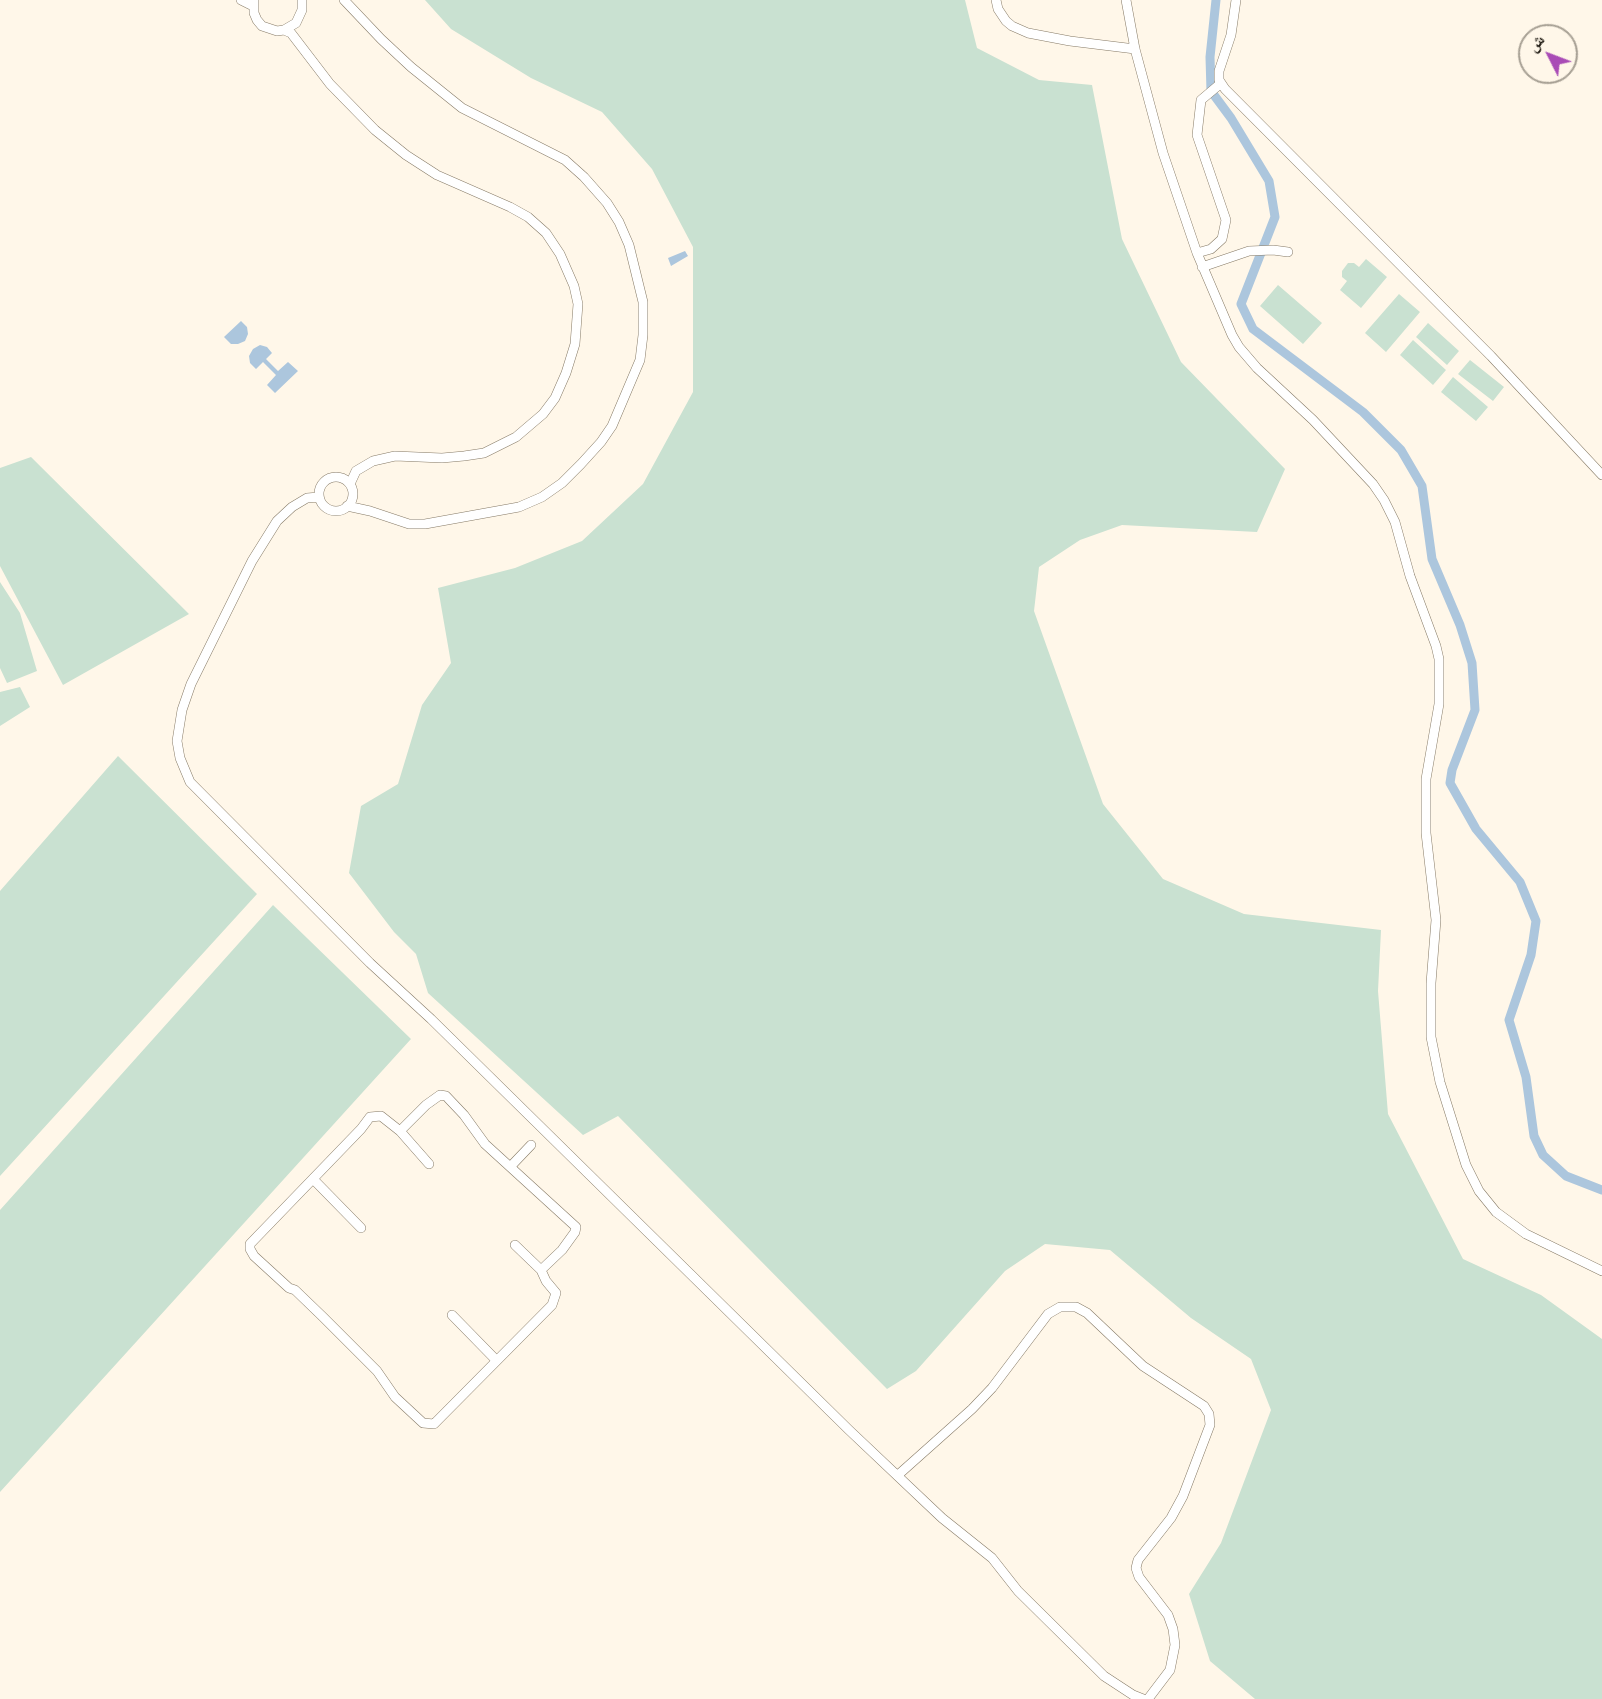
<!DOCTYPE html>
<meta charset="utf-8">
<style>
body{margin:0}
#map{position:relative;width:1602px;height:1699px;overflow:hidden;background:#fff7e9;font-family:"DM Sans","Noto Naskh Arabic",sans-serif}
canvas{display:block}
.north{position:absolute;left:1518px;top:24px;width:60px;height:60px;box-sizing:border-box;background:#fff7e9;border:2px solid #a69f93;border-radius:50%;rotate:312deg;font-size:16px;font-weight:700;line-height:24px;text-align:center;color:#201b13}
.north::after{content:'';display:block;margin:auto;width:21px;height:27px;background:#a94cb6;clip-path:polygon(50% 0,100% 100%,50% 72%,0 100%)}
</style>
<div id="map">
<canvas width="1602" height="1699"></canvas>
<div class="north">ش</div>
</div>
<script>
const ctx = document.querySelector('canvas').getContext('2d');
ctx.lineJoin = 'round';
function paint(path, color) { ctx.fillStyle = color; ctx.fill(path, 'evenodd'); }
const poly = rows => new Path2D(rows.map(r => 'M' + r).join(''));
function stroke(path, color, width, dash) { ctx.strokeStyle = color; ctx.lineWidth = width; ctx.lineCap = dash ? 'butt' : 'round'; ctx.setLineDash(dash || []); ctx.stroke(path); }
paint(poly([
 [425,0,965,0,977,48,1039,80,1092,85,1122,239,1181,362,1285,469,1257,532,1122,525,1080,540,1039,567,1034,611,1103,804,1163,879,1244,914,1381,930,1378,991,1388,1114,1463,1259,1541,1295,1602,1339,1602,1699,1255,1699,1210,1661,1189,1594,1221,1543,1271,1410,1251,1359,1191,1318,1110,1250,1045,1244,1005,1271,916,1371,887,1389,618,1116,583,1135,428,993,416,954,394,932,349,873,361,806,398,784,422,705,451,663,438,588,515,568,582,541,643,484,693,392,693,247,652,169,602,112,531,78,451,29],
 [1366,259,1387,277,1361,308,1340,290,1347,281,1342,277,1342,271,1348,263,1354,263,1359,267],
 [1278,285,1322,323,1303,344,1260,306],
 [1399,294,1420,312,1386,352,1365,333],
 [1428,323,1459,351,1447,365,1416,337],
 [1413,340,1446,370,1433,385,1400,355],
 [1470,360,1504,387,1493,401,1458,374],
 [1453,377,1488,407,1476,421,1441,392],
 [31,457,189,614,63,685,0,566,0,468],
 [0,582,20,613,37,671,7,683,0,668],
 [20,687,30,707,0,726,0,692],
 [118,756,257,894,0,1176,0,891],
 [273,905,411,1039,0,1492,0,1210]
]), '#c9e1d1');
paint(poly([
 [685,251,688,256,671,266,668,258],
 [241,321,247,327,248,334,245,341,238,344,231,344,224,337],
 [260,345,267,347,272,353,266,359,278,371,288,362,298,371,275,393,267,385,276,375,263,362,256,369,250,363,249,356,253,349]
]), '#acc6dd');
stroke(poly([
 [1216,0,1210,57,1211,91,1231,118,1269,181,1275,217,1241,304,1253,329,1363,412,1401,450,1422,486,1432,559,1460,625,1472,663,1475,710,1452,770,1450,783,1476,829,1520,882,1536,921,1531,955,1509,1020,1526,1077,1534,1136,1543,1155,1566,1176,1602,1190]
]), '#acc6dd', 9);
const street = poly([
 [241,0,253,6],
 [254,0,254,13,257,20,262,26,277,31,284,30,296,23,302,10,302,0],
 [344,0,381,39,411,67,462,108,565,160,584,177,607,203,619,222,629,245,643,302,643,335,640,360,612,426,601,442,581,464,562,483,542,497,519,507,425,524,409,524,370,511,347,506],
 [996,0,998,9,1006,21,1012,26,1028,33,1070,41,1135,49],
 [1126,0,1135,49,1163,153,1197,253,1232,335,1239,347,1257,368,1313,420,1373,484,1384,500,1395,522,1410,576,1436,646,1439,659,1439,704,1426,779,1426,833,1436,920,1431,983,1431,1037,1440,1082,1466,1165,1479,1191,1496,1212,1526,1234,1602,1271],
 [1236,0,1231,35,1219,71,1219,80,1225,89,1491,356,1602,475],
 [284,30,291,33,330,84,375,130,406,155,437,175,510,207,528,217,546,233,560,254,574,286,578,304,575,344,566,373,555,398,543,414,516,437,484,453,464,456,442,458,395,456,373,461,356,471,350,484],
 [1197,253,1211,249,1222,239,1226,220,1197,135,1201,100,1220,84],
 [1202,267,1249,251,1273,250,1288,252],
 '319 494a17 17 0 1 1 34 0a17 17 0 1 1-34 0Z',
 [319,497,307,498,292,507,277,521,252,561,191,684,182,710,177,741,180,758,190,782,370,963,431,1019,849,1430,942,1518,992,1558,1018,1591,1104,1676,1133,1695,1143,1699],
 [440,1095,446,1096,464,1115,485,1144,576,1227,575,1232,562,1250,541,1270,546,1281,556,1293,552,1305,434,1424,423,1423,395,1397,377,1371,323,1317,295,1290,289,1288,254,1256,250,1249,250,1244,361,1129,370,1117,381,1116,400,1131,426,1105,440,1095],
 [400,1131,429,1164],
 [511,1166,531,1145],
 [313,1179,361,1228],
 [515,1245,541,1270],
 [452,1315,496,1360],
 [898,1475,972,1409,992,1388,1048,1314,1060,1307,1076,1307,1087,1313,1143,1366,1204,1406,1209,1414,1210,1425,1183,1496,1171,1518,1138,1560,1136,1568,1139,1577,1168,1615,1173,1629,1175,1645,1170,1670,1148,1699]
]);
stroke(street, '#867a66', 10);
stroke(street, '#fff', 9);
</script>
